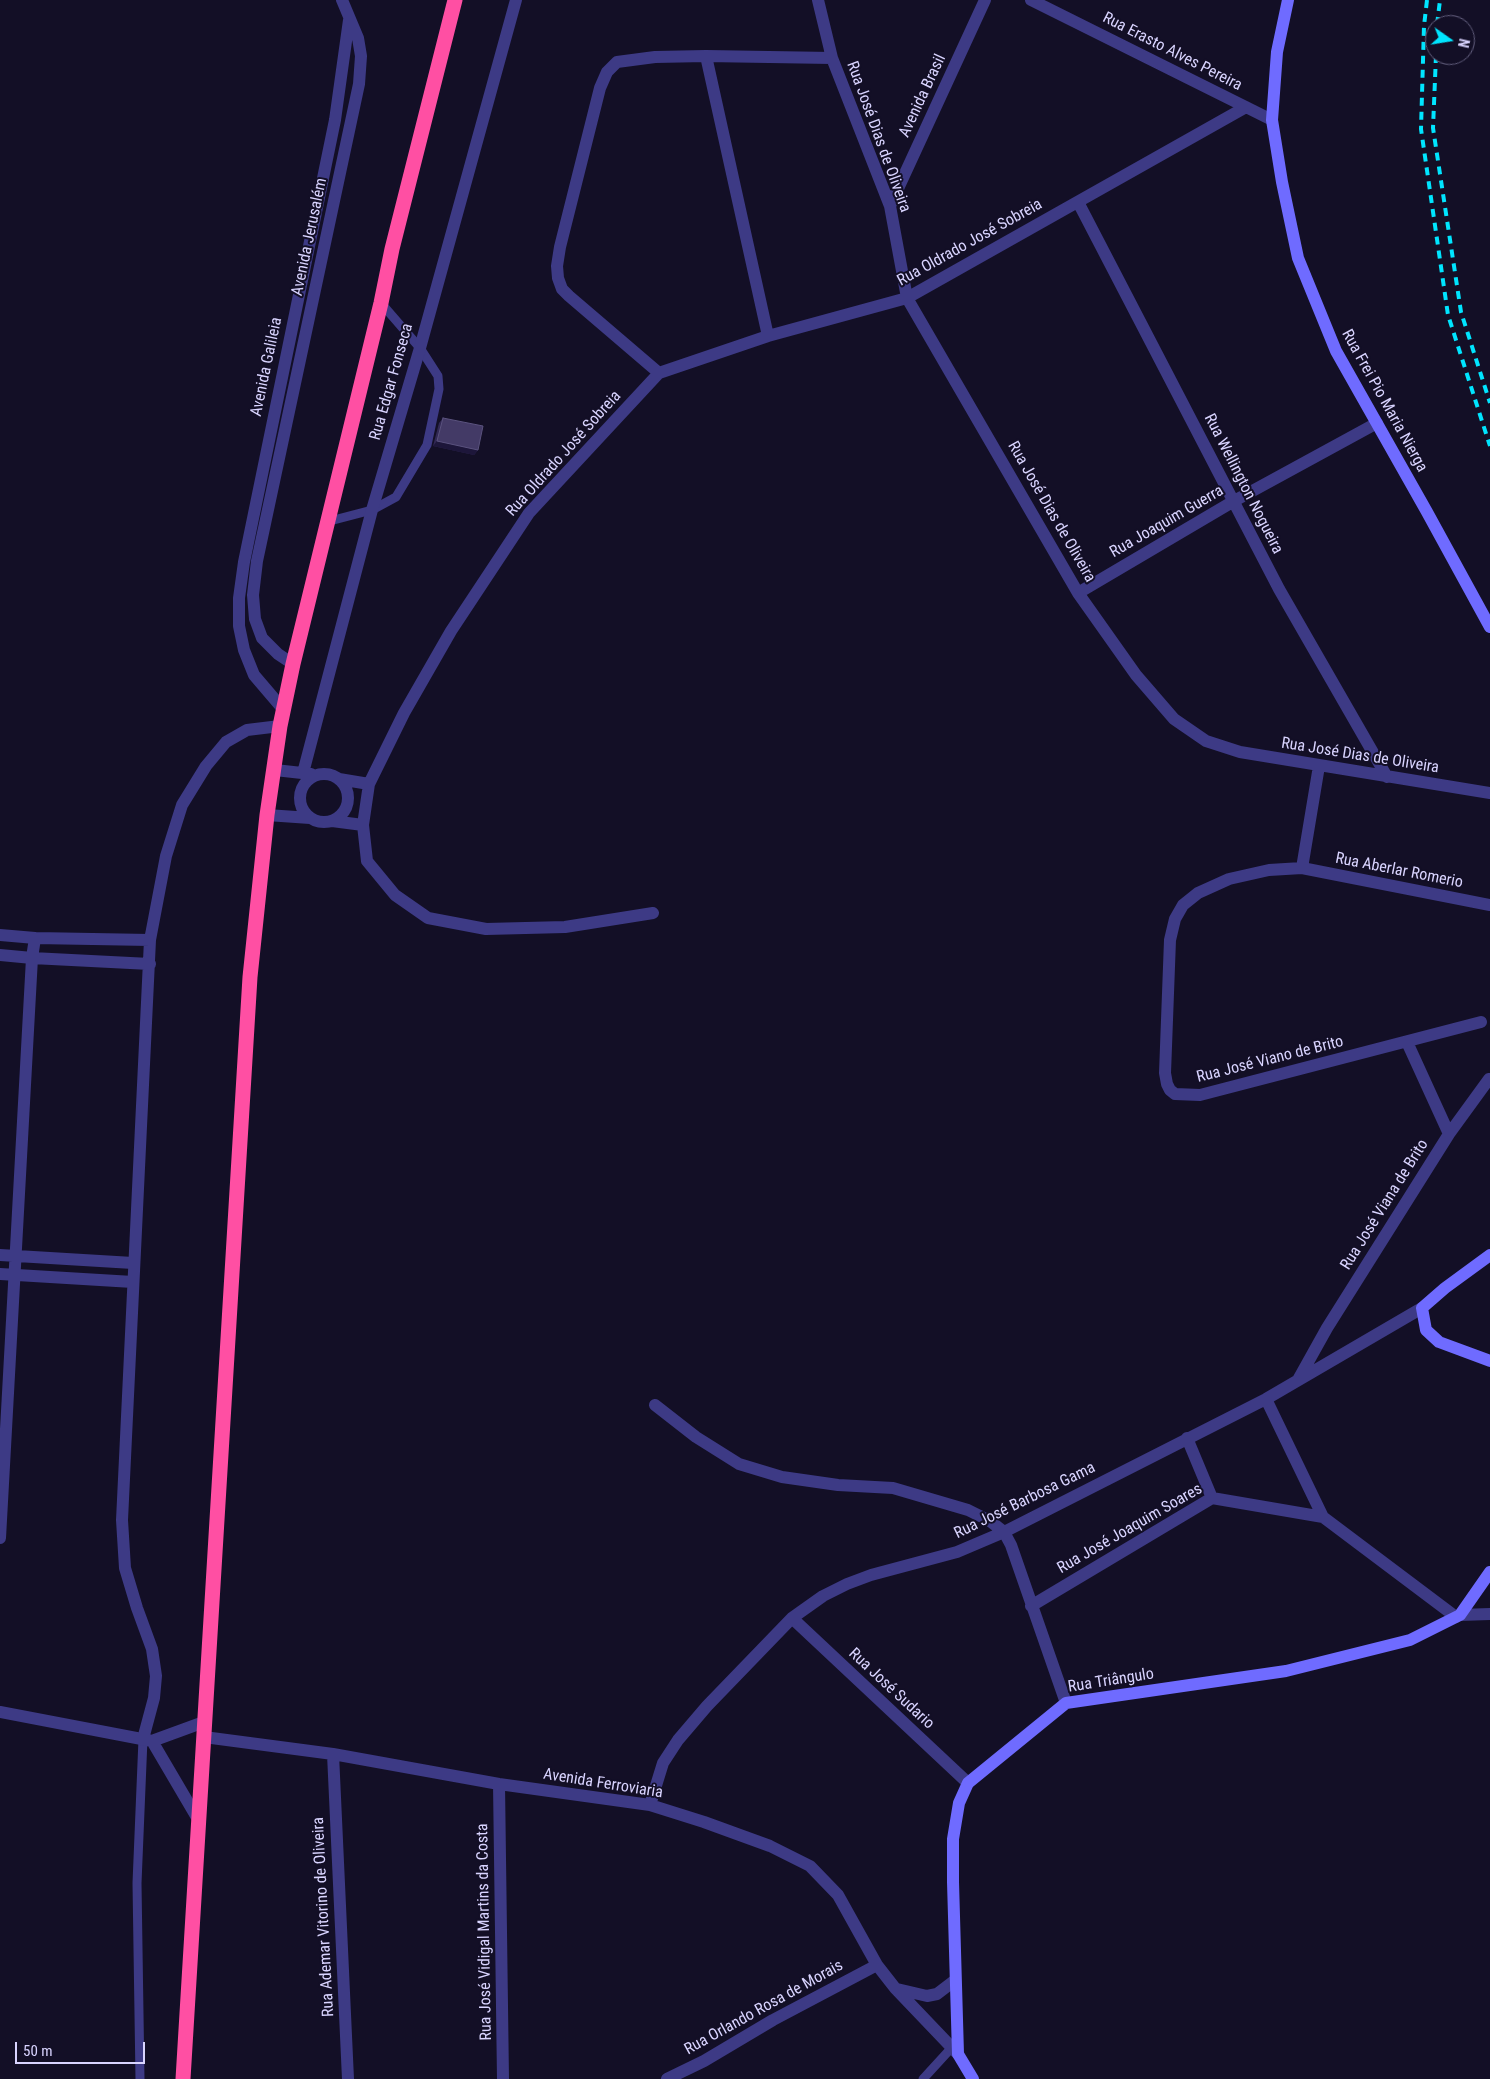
<!DOCTYPE html>
<meta charset="utf-8">
<style>
body{margin:0}
#map{position:relative;width:1490px;height:2079px;overflow:hidden;background:#130f26;font-family:"Roboto Condensed",sans-serif}
canvas{display:block}
.north{position:absolute;left:1425px;top:15px;width:50px;height:50px;box-sizing:border-box;background:#130f26;border:1px solid #625e7d;border-radius:50%;rotate:103deg;font-size:14px;font-weight:700;line-height:20px;text-align:center;color:#d9d4ff}
.north::after{content:'';display:block;margin:auto;width:18px;height:22px;background:#00e5ff;clip-path:polygon(50% 0,100% 100%,50% 72%,0 100%)}
.scale{position:absolute;left:15px;top:2042px;width:130px;height:22px;box-sizing:border-box;border:2px solid #d9d4ff;border-top:0;padding-left:6px;font-size:15px;line-height:18px;white-space:nowrap;color:#d9d4ff;-webkit-text-stroke:4px #130f26;paint-order:stroke}
</style>
<div id="map">
<canvas width="1490" height="2079"></canvas>
<div class="north">N</div>
<div class="scale">50 m</div>
</div>
<script>
const ctx = document.querySelector('canvas').getContext('2d');
ctx.lineJoin = 'round';
const poly = rows => new Path2D(rows.map(r => 'M' + r).join(''));
function stroke(path, color, width, dash) { ctx.strokeStyle = color; ctx.lineWidth = width; ctx.lineCap = dash ? 'butt' : 'round'; ctx.setLineDash(dash || []); ctx.stroke(path); }
function paint(path, color) { ctx.fillStyle = color; ctx.fill(path, 'evenodd'); }
function write(font, color, halo, rows, align = 'center') {
  ctx.font = font + ' "Roboto Condensed",sans-serif'; ctx.lineWidth = 4; ctx.setLineDash([]); ctx.textBaseline = 'middle'; ctx.strokeStyle = halo; ctx.fillStyle = color; for (const [text, x, y, turn = 0] of rows) {
    ctx.save(); ctx.translate(x, y); ctx.rotate((+turn || 0) * Math.PI / 180); ctx.textAlign = isNaN(turn) ? turn : align; if (halo) ctx.strokeText(text, 0, 0); ctx.fillText(text, 0, 0); ctx.restore();
  }
}
stroke(poly([
 [326,522,372,510,396,497,427,445,439,389,438,376,420,348,381,303],
 [140,2079,137,1883,143,1739],
 [923,2079,955,2044]
]), '#3d3a85', 9);
stroke(poly([
 [818,0,832,58,890,206,907,298,1078,593,1136,675,1174,719,1206,741,1240,752,1490,793],
 [1031,0,1272,120],
 [706,56,832,58],
 [1078,202,1279,589,1387,777],
 [890,206,985,0],
 [659,373,569,296,562,289,558,278,557,266,560,247,600,88,607,72,617,62,655,57,706,56,768,336],
 [1078,593,1234,501,1377,423],
 [293,664,278,654,262,638,255,619,253,595,257,561,359,84,361,56,358,38,342,0],
 [283,709,254,675,244,650,239,626,239,598,244,562,335,120,349,20],
 [275,770,311,774],
 [303,773,372,510,420,348,516,0],
 '300 798a24 24 0 1 1 48 0a24 24 0 1 1-48 0Z',
 [339,779,369,784],
 [267,815,310,818],
 [332,821,363,825],
 [1302,868,1319,766],
 [653,913,565,927,486,929,428,918,395,895,367,861,363,825,369,784,404,713,451,631,529,513,659,373,768,336,907,298,1246,107],
 [0,935,35,938,150,940],
 [0,955,32,958,150,964],
 [1481,1022,1200,1095,1175,1094,1170,1090,1167,1084,1165,1073,1170,940,1175,919,1183,905,1198,893,1229,879,1269,870,1302,868,1490,905],
 [1449,1134,1489,1079],
 [0,1255,133,1263],
 [0,1274,133,1282],
 [1298,1380,1327,1328,1449,1134,1407,1042],
 [1266,1399,1323,1517],
 [655,1405,696,1437,739,1464,782,1477,838,1485,893,1488,968,1510,990,1521,1004,1532,1011,1545,1066,1703],
 [1187,1438,1212,1498],
 [0,1538,32,958,35,938],
 [1031,1606,1212,1498,1323,1517,1456,1617],
 [1460,1615,1490,1614],
 [792,1618,968,1783],
 [0,1712,152,1741],
 [204,1737,333,1754,499,1784,650,1805,704,1822,770,1846,810,1866,838,1895,877,1965,895,1988,958,2054],
 [143,1739,154,1698,156,1676,152,1649,137,1608,125,1568,122,1520,150,940,166,856,182,805,206,766,226,742,247,730,280,726],
 [152,1741,199,1821],
 [152,1741,204,1722],
 [333,1754,348,2079],
 [499,1784,503,2079],
 [650,1805,663,1763,678,1740,707,1706,792,1618,823,1596,847,1584,871,1575,957,1552,1004,1532,1266,1399,1422,1308],
 [897,1989,927,1996,937,1994,954,1981],
 [667,2079,704,2061,773,2020,877,1965]
]), '#3d3a85', 12);
stroke(poly([
 [1288,0,1277,52,1272,120,1282,182,1298,258,1336,351,1427,512,1490,627],
 [1490,1255,1445,1288,1422,1308,1426,1330,1439,1342,1490,1361],
 [973,2079,958,2054,953,1882,953,1839,959,1803,968,1783,1066,1703,1286,1671,1410,1640,1460,1615,1490,1572]
]), '#6f6bff', 12);
stroke(poly([
 [183,2079,250,977,267,815,280,726,293,664,381,303,392,249,455,0]
]), '#ff4fa3', 15);
stroke(poly([
 [1427,0,1424,26,1421,129,1448,315,1490,446],
 [1437,25,1440,0],
 [1436,55,1433,128,1461,312,1490,403]
]), '#00e5ff', 4, [8, 6]);
paint(poly([
 [443,418,478,450,474,455,433,446,439,423]
]), '#312854');
paint(poly([
 [437,441,478,450,474,455,433,446]
]), '#1d163a');
const building = poly([
 [443,418,483,426,478,450,437,441,443,418]
]);
paint(building, '#433a66');
stroke(building, '#5a527e', 1);
write('16px', '#d9d4ff', '#130f26', [
 ["Rua Erasto Alves Pereira",1172,52,27],
 ["Avenida Brasil",923,96,-65],
 ["Rua José Dias de Oliveira",878,137,70],
 ["Avenida Jerusalém",310,237,-78],
 ["Rua Oldrado José Sobreia",970,243,-29],
 ["Avenida Galileia",267,367,-78],
 ["Rua Edgar Fonseca",392,382,-74],
 ["Rua Frei Pio Maria Nierga",1384,401,61],
 ["Rua Oldrado José Sobreia",564,454,-48],
 ["Rua Wellington Nogueira",1243,484,63],
 ["Rua José Dias de Oliveira",1051,512,60],
 ["Rua Joaquim Guerra",1167,522,-30],
 ["Rua José Dias de Oliveira",1360,756,9],
 ["Rua Aberlar Romerio",1399,871,11],
 ["Rua José Viano de Brito",1270,1060,-14],
 ["Rua José Viana de Brito",1385,1205,-58],
 ["Rua José Barbosa Gama",1025,1501,-26],
 ["Rua José Joaquim Soares",1130,1529,-30],
 ["Rua Triângulo",1111,1681,-9],
 ["Rua José Sudario",891,1689,43],
 ["Avenida Ferroviaria",603,1784,9],
 ["Rua Ademar Vitorino de Oliveira",324,1917,-93],
 ["Rua José Vidigal Martins da Costa",485,1932,-91],
 ["Rua Orlando Rosa de Morais",764,2008,-29]
]);
</script>
